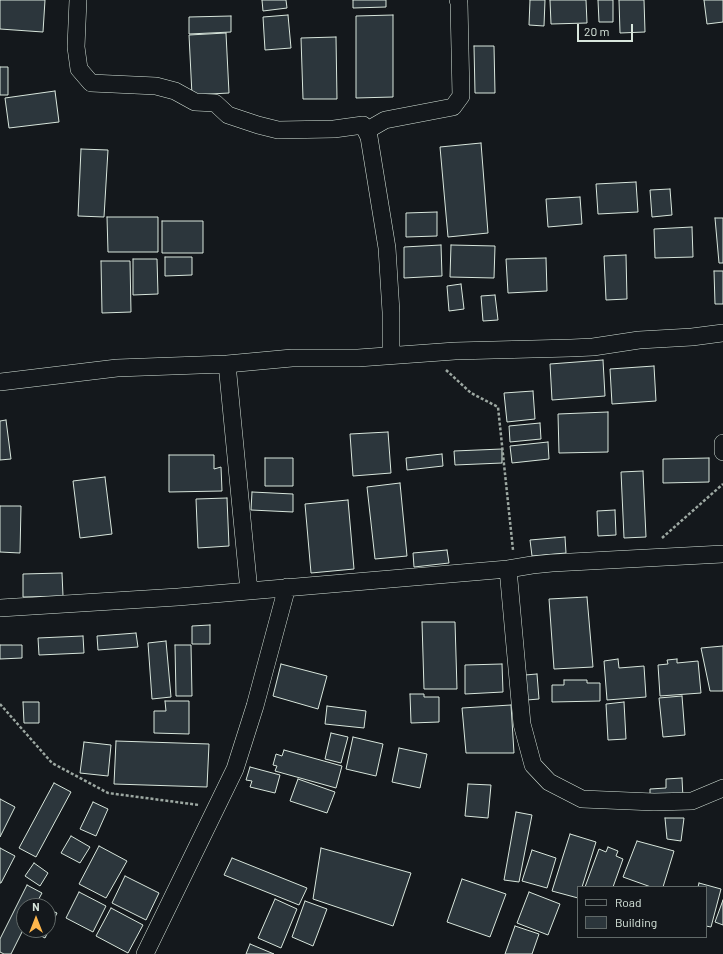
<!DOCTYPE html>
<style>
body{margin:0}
#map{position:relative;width:723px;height:954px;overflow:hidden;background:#14181c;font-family:Barlow,sans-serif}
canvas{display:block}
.legend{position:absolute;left:577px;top:886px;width:130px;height:52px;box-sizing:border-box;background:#14181c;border:1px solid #626a69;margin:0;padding:5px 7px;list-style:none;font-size:12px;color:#d8e6dc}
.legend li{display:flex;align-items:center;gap:8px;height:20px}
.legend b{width:20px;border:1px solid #626a69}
.north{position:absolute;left:16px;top:898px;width:40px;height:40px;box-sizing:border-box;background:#14181c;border:1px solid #626a69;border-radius:50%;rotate:0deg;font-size:11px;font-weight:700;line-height:16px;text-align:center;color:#d8e6dc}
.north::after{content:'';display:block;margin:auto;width:14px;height:18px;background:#ffb74d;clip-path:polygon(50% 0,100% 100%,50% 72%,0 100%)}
.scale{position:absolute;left:577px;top:24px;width:56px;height:18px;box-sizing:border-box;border:2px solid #d8e6dc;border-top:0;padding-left:5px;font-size:12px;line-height:14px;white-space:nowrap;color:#d8e6dc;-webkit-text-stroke:3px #14181c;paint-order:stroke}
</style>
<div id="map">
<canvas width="723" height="954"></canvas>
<ul class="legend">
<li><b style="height:5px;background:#14181c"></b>Road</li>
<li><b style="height:11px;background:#2c363c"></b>Building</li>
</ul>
<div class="north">N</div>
<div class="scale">20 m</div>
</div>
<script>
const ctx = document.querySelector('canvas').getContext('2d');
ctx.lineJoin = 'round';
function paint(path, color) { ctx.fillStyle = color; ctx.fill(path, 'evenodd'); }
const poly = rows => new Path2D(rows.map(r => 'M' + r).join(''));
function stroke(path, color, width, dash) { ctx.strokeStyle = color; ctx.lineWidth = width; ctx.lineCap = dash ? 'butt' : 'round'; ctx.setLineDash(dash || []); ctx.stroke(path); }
const building = poly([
 [0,0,45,0,43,32,0,29,0,0],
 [262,0,286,0,287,8,263,11,262,0],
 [353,0,386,0,386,7,353,8,353,0],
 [530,0,545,0,544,26,529,25,530,0],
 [550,0,586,0,587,23,551,24,550,0],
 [598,0,613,0,613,22,599,22,598,0],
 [619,0,644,0,645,32,620,33,619,0],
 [704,0,723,0,723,22,707,24,704,0],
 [288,15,291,48,265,50,263,17,288,15],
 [393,15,393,97,356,98,356,16,393,15],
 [231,16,231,32,189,34,189,17,231,16],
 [226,33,229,93,192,95,189,35,226,33],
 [336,37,337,99,303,99,301,38,336,37],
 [474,46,494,46,495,93,475,93,474,46],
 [0,67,8,67,8,95,0,95,0,67],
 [55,91,59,122,9,128,5,98,55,91],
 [481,143,488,233,448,237,440,147,481,143],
 [81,149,108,150,104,217,78,216,81,149],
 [636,182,638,212,598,214,596,184,636,182],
 [670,189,672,215,652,217,650,190,670,189],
 [580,197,582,224,548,227,546,199,580,197],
 [437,212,437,236,406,237,406,213,437,212],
 [107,217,158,217,158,252,108,252,107,217],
 [715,218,723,218,723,263,719,263,715,218],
 [162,221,203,221,203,253,162,253,162,221],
 [692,227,693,257,655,258,654,229,692,227],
 [441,245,442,276,404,278,404,247,441,245],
 [451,245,495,246,494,278,450,277,451,245],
 [626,255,627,299,606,300,604,256,626,255],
 [165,257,192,257,192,275,165,276,165,257],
 [546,258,547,291,508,293,506,259,546,258],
 [133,259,157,259,158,294,133,295,133,259],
 [101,261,130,261,131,312,102,313,101,261],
 [714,271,723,271,723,304,715,304,714,271],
 [461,284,464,309,449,311,447,286,461,284],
 [495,295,498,320,483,321,481,296,495,295],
 [603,360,605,396,552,400,550,364,603,360],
 [654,366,656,401,612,404,610,369,654,366],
 [533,391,535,419,507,422,504,393,533,391],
 [608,412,608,452,559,453,558,414,608,412],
 [6,420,11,459,0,460,0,421,6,420],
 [540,423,541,439,510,442,509,426,540,423],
 [388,432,391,473,353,476,350,434,388,432],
 [548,442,549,459,512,463,510,446,548,442],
 [502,449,502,463,455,465,454,451,502,449],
 [442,454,443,466,407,470,406,458,442,454],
 [169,455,214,455,214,469,221,467,222,491,169,492,169,455],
 [265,458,293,458,293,486,265,486,265,458],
 [709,458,709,482,663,483,663,459,709,458],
 [643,471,646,537,624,538,621,472,643,471],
 [105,477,112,534,80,538,73,481,105,477],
 [400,483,407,556,375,559,367,487,400,483],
 [252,492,293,494,293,512,251,510,252,492],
 [227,498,229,546,198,548,196,499,227,498],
 [348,500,354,569,311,573,305,504,348,500],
 [0,506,21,506,20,553,0,552,0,506],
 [615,510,616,535,598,536,597,511,615,510],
 [565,537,566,553,532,556,530,540,565,537],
 [447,550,449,563,414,567,413,553,447,550],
 [62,573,63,596,23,597,23,574,62,573],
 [587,597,593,667,554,669,549,599,587,597],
 [422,622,455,622,457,689,424,689,422,622],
 [210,625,210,644,192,644,192,626,210,625],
 [136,633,138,647,98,650,97,636,136,633],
 [83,636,84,653,39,655,38,638,83,636],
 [166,641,171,697,152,699,148,643,166,641],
 [0,645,22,645,22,658,0,659,0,645],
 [175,645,191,645,192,696,176,696,175,645],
 [723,646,723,691,710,691,701,648,723,646],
 [618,659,619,668,644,666,646,697,607,700,604,661,618,659],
 [677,659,677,663,698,661,701,693,660,696,658,665,668,664,667,660,677,659],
 [281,664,327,676,318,709,273,696,281,664],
 [502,664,503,692,465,694,465,665,502,664],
 [537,674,539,699,527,700,525,675,537,674],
 [564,680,587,680,587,683,600,683,600,701,552,702,552,685,564,685,564,680],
 [410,694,424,694,424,697,439,697,439,722,411,723,410,694],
 [682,696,685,735,663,737,659,698,682,696],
 [165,701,189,701,189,734,154,733,154,711,166,711,165,701],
 [23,702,39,702,39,723,24,723,23,702],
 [624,702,626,739,608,740,606,704,624,702],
 [511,705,514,753,466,753,462,708,511,705],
 [327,706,366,711,364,728,325,724,327,706],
 [331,733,348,737,341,763,325,759,331,733],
 [353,737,383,744,376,776,346,769,353,737],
 [116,741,209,744,207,787,114,784,116,741],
 [84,742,111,745,108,776,80,773,84,742],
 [399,748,427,754,420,788,392,782,399,748],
 [284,750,342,766,336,788,275,771,277,766,273,765,276,754,282,756,284,750],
 [250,767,280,775,275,793,250,787,252,781,246,780,250,767],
 [682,778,683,798,650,800,650,789,666,788,666,779,682,778],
 [298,779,335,792,327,813,290,801,298,779],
 [54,783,71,792,36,857,19,848,54,783],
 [468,784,491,785,488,818,465,816,468,784],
 [0,799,15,807,0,837,0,799],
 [93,802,108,809,96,836,80,829,93,802],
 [516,812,532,815,519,882,504,880,516,812],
 [665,818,684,818,681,841,667,839,665,818],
 [570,834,596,842,582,887,578,887,578,898,552,891,570,834],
 [71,836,90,847,80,863,61,853,71,836],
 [637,841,674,851,663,887,651,887,623,877,637,841],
 [99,846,127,861,106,898,79,884,99,846],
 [608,847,618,851,616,856,623,859,613,887,585,887,599,849,606,852,608,847],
 [0,848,15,856,1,883,0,883,0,848],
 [321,848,411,873,393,926,313,899,321,848],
 [532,850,556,858,547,888,522,881,532,850],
 [232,858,307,888,299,905,224,875,232,858],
 [34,863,48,873,40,886,25,876,34,863],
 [125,876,159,893,146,920,112,903,125,876],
 [462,879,506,894,490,937,447,922,462,879],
 [699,883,721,889,711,927,706,926,706,887,698,887,699,883],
 [27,885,42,893,35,906,24,906,24,928,11,954,4,954,0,952,0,939,27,885],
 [79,892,106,906,93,932,66,918,79,892],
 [529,892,560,904,548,935,517,923,529,892],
 [275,899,297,909,281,948,258,938,275,899],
 [723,900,723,925,715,922,723,900],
 [305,901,327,909,313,946,292,937,305,901],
 [111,908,143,925,128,953,96,936,111,908],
 [48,909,57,913,45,938,30,930,48,930,48,909],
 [515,926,539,934,532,954,505,954,515,926],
 [250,944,274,954,246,954,250,944]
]);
paint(building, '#2c363c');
stroke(building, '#d8e6dc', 1);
const street = poly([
 [78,0,76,47,79,69,91,83,156,86,175,91,195,102,215,103,228,115,258,125,278,130,334,129,363,125,369,137,387,248,391,312,391,355],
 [366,131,385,120,453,107,461,96,459,3,458,0],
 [227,364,249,591],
 [0,382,117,368,227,364,292,358,358,358,455,351,571,348,593,347,639,340,692,337,723,333],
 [723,443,723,452],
 [508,569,522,724,533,765,549,782,582,799,654,802,692,801,723,788],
 [0,608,178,597,508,569,532,565,552,563,723,554],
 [145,954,235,769,255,706,287,587]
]);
stroke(street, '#d8e6dc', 18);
stroke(poly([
 [446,370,471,393,498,407,513,550],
 [662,538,723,484],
 [0,704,52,763,108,793,199,805]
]), '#9da8a2', 2.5, [3, 2]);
stroke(street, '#14181c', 17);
</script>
